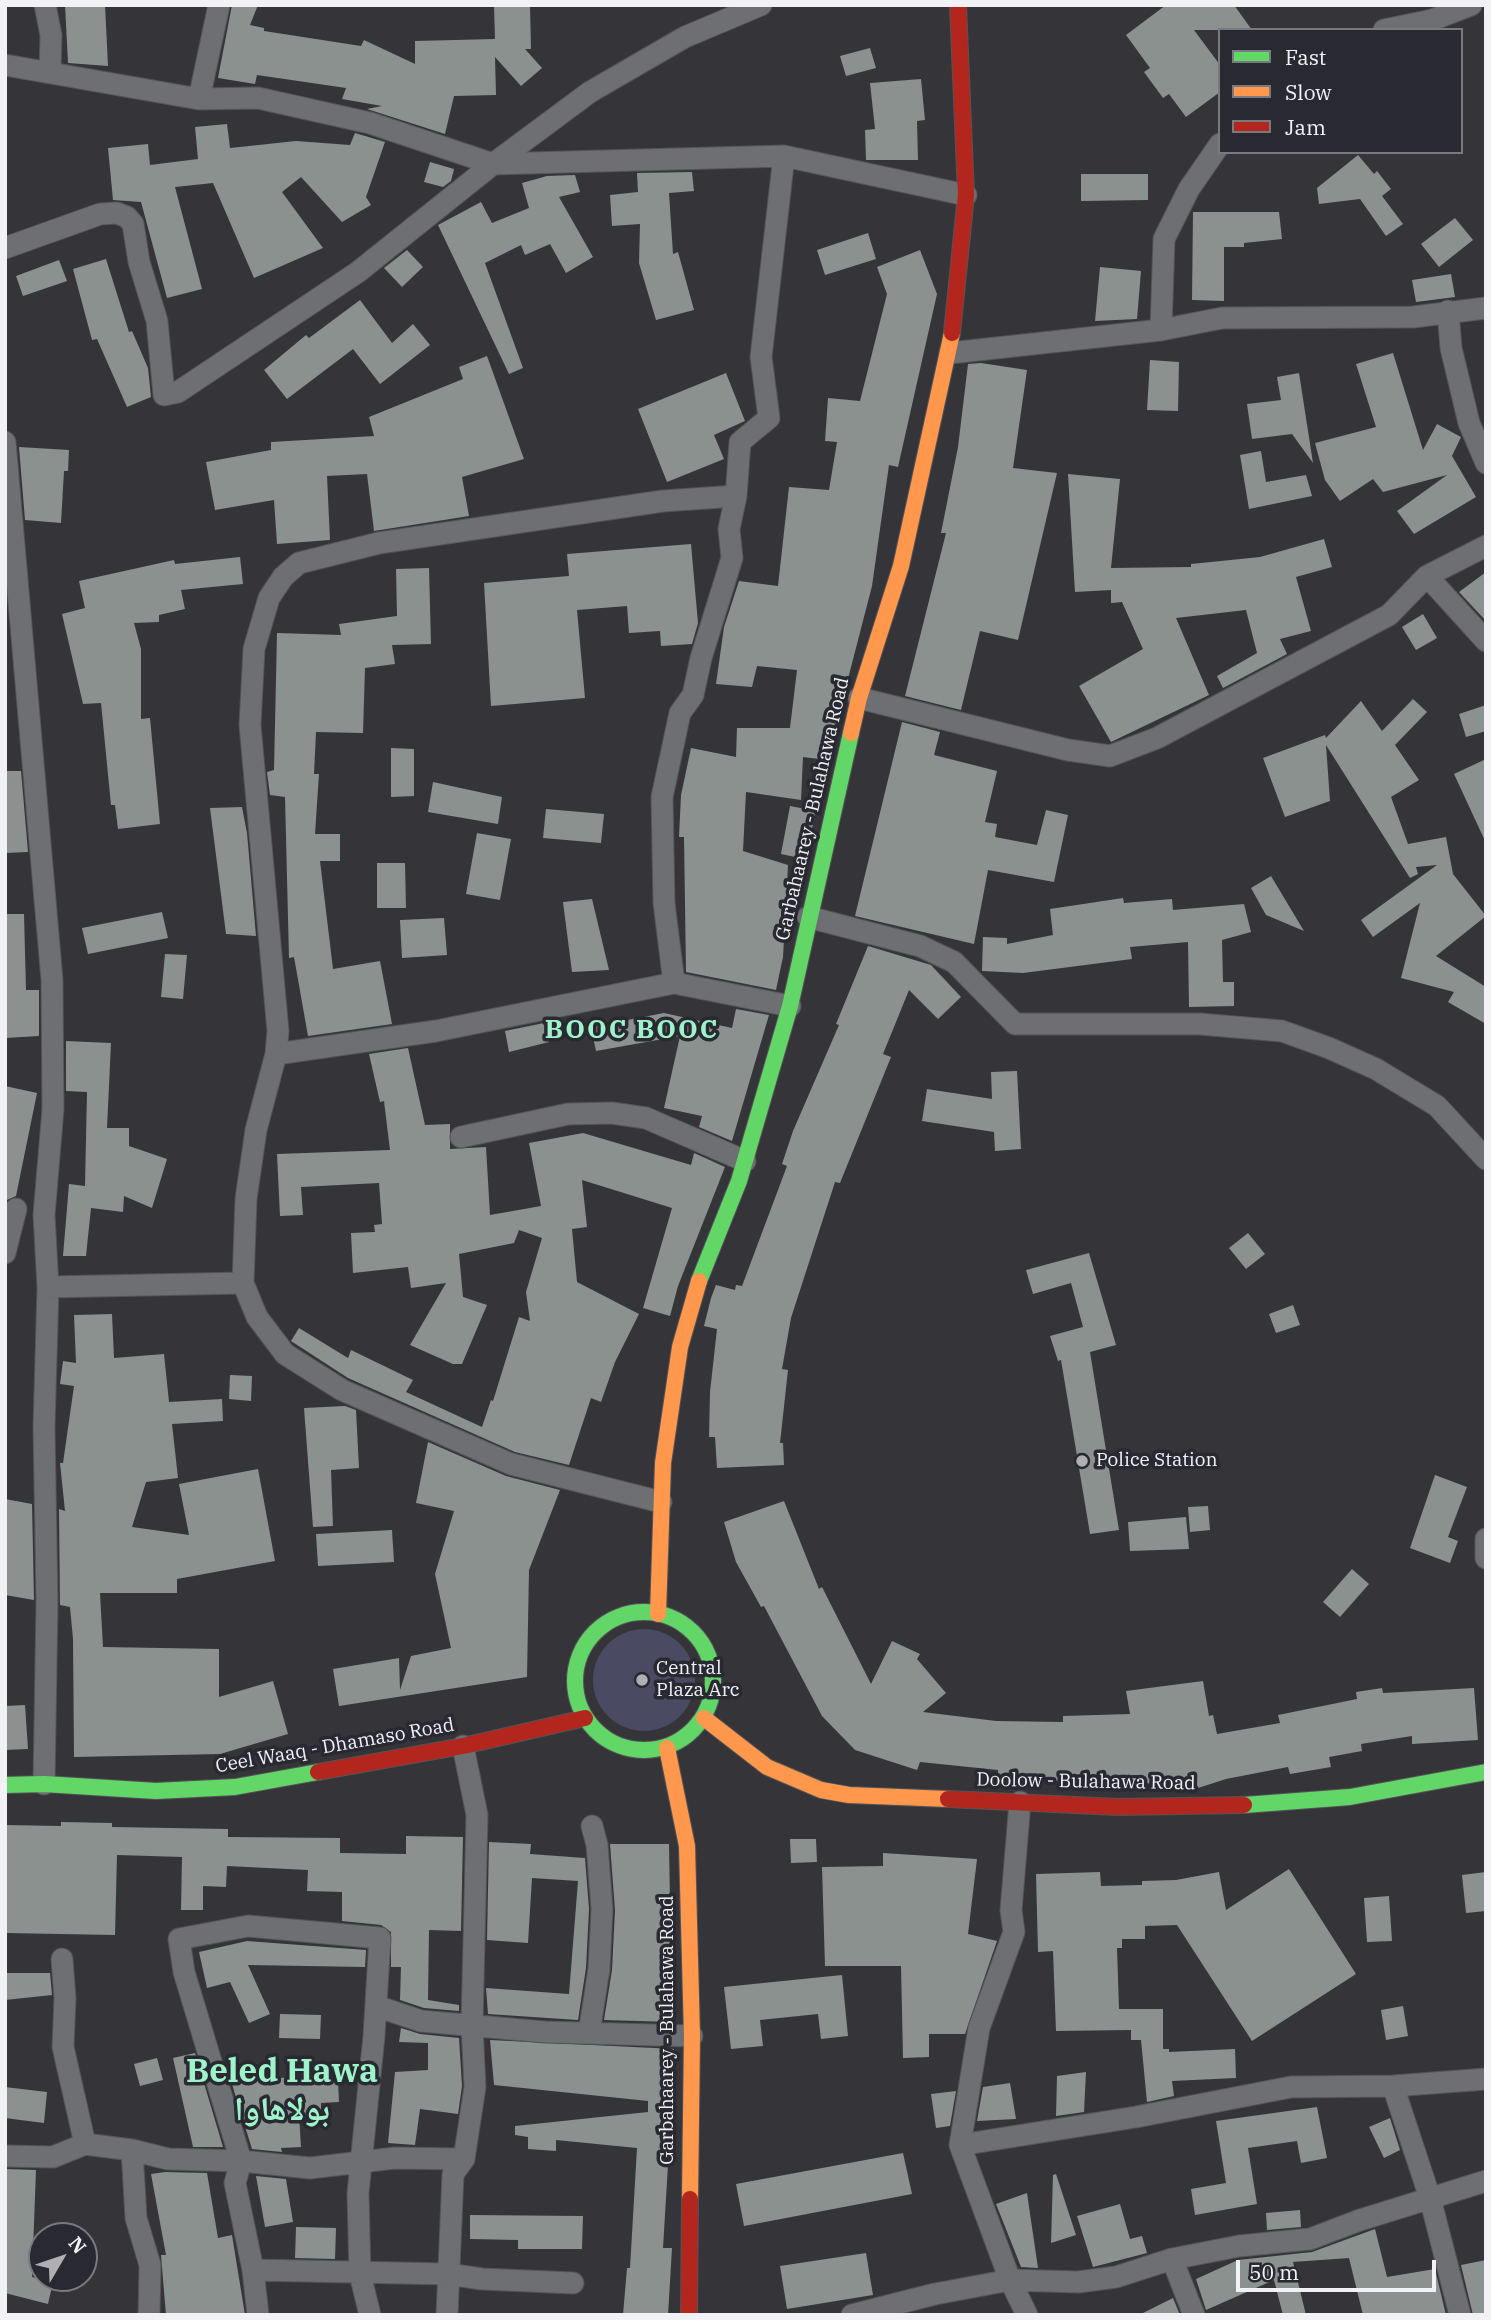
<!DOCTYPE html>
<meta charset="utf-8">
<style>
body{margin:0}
#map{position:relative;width:1491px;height:2320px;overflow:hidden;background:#353539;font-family:"IBM Plex Serif",serif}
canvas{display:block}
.frame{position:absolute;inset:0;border:7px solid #f1f1f6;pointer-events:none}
.legend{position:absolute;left:1218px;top:28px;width:245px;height:126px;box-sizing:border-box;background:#292931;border:2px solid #797980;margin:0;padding:9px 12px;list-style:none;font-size:21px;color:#f1f1f6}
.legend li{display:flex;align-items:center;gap:14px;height:35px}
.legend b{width:35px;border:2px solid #797980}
.north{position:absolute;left:28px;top:2222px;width:70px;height:70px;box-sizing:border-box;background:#292931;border:2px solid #797980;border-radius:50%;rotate:51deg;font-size:19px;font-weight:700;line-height:28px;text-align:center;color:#f1f1f6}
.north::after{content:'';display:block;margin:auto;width:24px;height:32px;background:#afafb4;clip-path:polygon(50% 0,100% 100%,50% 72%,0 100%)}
.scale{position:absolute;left:1236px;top:2260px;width:200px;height:32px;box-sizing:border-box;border:4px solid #f1f1f6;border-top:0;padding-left:9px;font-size:21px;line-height:24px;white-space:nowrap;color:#f1f1f6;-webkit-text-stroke:5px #292931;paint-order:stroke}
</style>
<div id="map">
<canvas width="1491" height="2320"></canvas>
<div class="frame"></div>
<ul class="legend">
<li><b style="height:9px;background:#63d668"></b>Fast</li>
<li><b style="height:9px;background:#ff974d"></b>Slow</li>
<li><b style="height:9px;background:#b3261e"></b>Jam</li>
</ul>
<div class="north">N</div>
<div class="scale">50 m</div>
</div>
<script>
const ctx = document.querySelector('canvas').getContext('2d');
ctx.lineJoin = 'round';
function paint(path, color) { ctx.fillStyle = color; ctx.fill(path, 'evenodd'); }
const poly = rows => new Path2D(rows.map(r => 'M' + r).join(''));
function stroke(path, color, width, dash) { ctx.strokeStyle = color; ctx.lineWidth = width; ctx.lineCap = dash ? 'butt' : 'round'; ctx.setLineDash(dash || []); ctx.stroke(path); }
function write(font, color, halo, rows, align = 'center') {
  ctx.font = font + ' "IBM Plex Serif","Noto Naskh Arabic",serif'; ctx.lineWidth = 7; ctx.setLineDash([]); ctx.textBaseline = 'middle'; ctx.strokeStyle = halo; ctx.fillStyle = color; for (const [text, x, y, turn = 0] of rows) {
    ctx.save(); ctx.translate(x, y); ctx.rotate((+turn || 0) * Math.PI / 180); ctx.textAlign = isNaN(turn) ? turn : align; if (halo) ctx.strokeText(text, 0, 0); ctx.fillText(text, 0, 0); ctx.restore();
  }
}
paint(poly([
 '593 1680a51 51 0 1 1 102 0a51 51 0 1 1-102 0Z'
]), '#4a4b63');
paint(poly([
 [65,5,105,5,108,66,68,63],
 [232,5,258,5,250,25,264,28,264,31,361,46,364,40,415,64,415,41,495,39,494,5,530,5,531,49,525,49,542,68,521,86,495,57,496,95,454,96,445,134,367,109,382,106,342,99,346,88,257,75,255,84,218,78],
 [1166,5,1234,5,1252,30,1194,30,1220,65,1220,92,1186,117,1169,94,1163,98,1144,72,1150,68,1126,35],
 [870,48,876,68,846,76,840,56],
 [921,79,925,120,917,121,918,160,866,160,865,130,875,129,870,83],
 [227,124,230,148,296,141,350,145,355,133,385,142,366,197,371,205,342,222,301,177,282,192,323,248,254,278,213,183,175,187,202,289,167,298,141,202,113,200,108,148,148,144,150,165,198,159,195,127],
 [1358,155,1374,174,1377,171,1391,189,1382,196,1403,224,1386,236,1360,199,1319,204,1317,188],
 [430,162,454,169,451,181,443,187,424,182],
 [692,172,694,191,669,193,673,254,678,252,694,310,656,320,639,263,640,224,612,226,610,195,638,192,637,173],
 [1081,174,1148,174,1148,200,1081,201],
 [575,175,580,192,559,197,593,257,566,273,550,244,525,255,521,245,485,263,523,368,509,374,438,225,481,202,492,223,529,208,522,183,547,176],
 [1193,212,1279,212,1282,239,1244,243,1244,247,1224,247,1224,301,1192,300],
 [1455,218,1473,240,1439,267,1421,244],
 [868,233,876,259,825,275,817,250],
 [407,250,423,267,402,287,384,268],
 [920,250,937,294,898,467,889,465,872,586,827,760,803,757,801,800,746,792,743,851,788,865,783,957,776,990,686,972,684,837,679,837,681,795,691,748,736,757,737,728,790,728,797,670,757,666,752,687,716,684,724,627,739,581,778,586,789,487,829,490,837,442,825,441,828,398,860,401,887,294,877,267],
 [106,259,129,332,132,331,148,368,151,397,127,407,97,339,92,340,73,269],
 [59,260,67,281,23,296,16,276],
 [1100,267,1141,271,1137,319,1095,321],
 [1451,274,1455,297,1416,302,1412,280],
 [360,300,392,343,413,324,430,345,380,384,353,349,287,399,264,370,306,335,309,338],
 [1393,353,1423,450,1437,424,1461,437,1452,456,1476,497,1414,534,1397,511,1447,475,1383,492,1373,479,1340,501,1325,480,1315,443,1376,427,1356,364],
 [487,356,524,459,462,477,469,516,374,531,367,474,327,476,330,540,277,544,274,500,215,510,206,462,271,450,271,442,374,436,369,417,463,379,459,367],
 [1150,360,1179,362,1178,411,1147,410],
 [981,363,1027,370,1013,468,1057,473,1018,640,980,631,961,710,905,696,946,533,941,533,958,447,968,364],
 [726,373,745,421,714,435,724,459,667,482,638,409],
 [1299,373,1313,463,1292,434,1252,439,1247,404,1281,400,1277,377],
 [19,447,69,450,68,471,64,471,61,523,25,520],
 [1261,451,1266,482,1306,475,1312,496,1249,509,1240,455],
 [1068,474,1120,479,1111,568,1191,567,1191,564,1260,557,1324,539,1332,567,1296,577,1311,631,1280,639,1287,654,1223,688,1217,676,1257,653,1246,610,1176,618,1209,695,1111,742,1079,686,1143,649,1122,602,1111,603,1111,590,1075,592],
 [691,544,698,623,692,644,661,646,660,631,629,633,627,606,577,610,585,698,491,706,484,583,569,576,567,554],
 [240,557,243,584,181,590,185,609,159,615,159,622,134,623,141,649,141,719,150,718,160,824,118,829,115,805,111,805,101,703,83,704,62,614,85,608,79,581,174,560,175,564],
 [429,568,431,644,392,645,395,664,365,668,363,733,316,732,314,774,319,774,315,834,340,834,340,861,320,861,333,969,380,961,392,1024,308,1036,294,957,289,958,285,797,270,795,267,772,274,770,277,633,341,635,339,624,397,616,396,569],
 [1486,572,1486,621,1459,592],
 [1423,614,1437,638,1416,650,1402,627],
 [1413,699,1427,712,1395,745,1419,780,1391,797,1408,844,1446,837,1453,874,1486,916,1436,956,1486,987,1486,1024,1448,1002,1454,992,1401,978,1420,903,1373,937,1361,920,1437,865,1416,867,1418,874,1410,878,1326,745,1330,801,1285,817,1263,758,1325,735,1326,738,1361,701,1382,731],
 [1486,705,1486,731,1466,737,1459,714],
 [902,722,940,732,934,755,997,771,985,822,997,824,995,837,1037,845,1046,810,1068,815,1054,882,988,870,974,944,855,916],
 [391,748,414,749,414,796,391,797],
 [1486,759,1486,843,1454,774],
 [5,771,21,771,28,852,5,853],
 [433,782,502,797,498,824,428,812],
 [790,806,816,811,805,859,781,854],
 [242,807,247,833,256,936,226,934,210,808],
 [546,809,604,814,601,843,543,838],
 [477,833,511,839,500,900,466,894],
 [377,863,405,863,406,908,377,908],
 [1271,876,1304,931,1266,915,1251,888],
 [1123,898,1124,903,1172,899,1173,910,1244,904,1251,932,1222,940,1223,982,1234,982,1234,1006,1189,1007,1188,942,1130,947,1132,959,1023,973,982,971,983,937,1007,938,1007,944,1053,935,1050,909],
 [592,899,609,970,572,972,563,902],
 [162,912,168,938,88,954,82,928],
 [5,914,24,914,26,990,39,990,39,1036,5,1038],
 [444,918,447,955,402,958,400,920],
 [868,946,931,965,961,997,938,1019,909,990,883,1054,891,1057,840,1183,835,1182,791,1318,782,1369,788,1370,780,1443,783,1443,784,1465,717,1468,715,1437,709,1437,710,1392,717,1329,704,1326,711,1298,716,1285,735,1290,736,1285,742,1286,787,1166,782,1164,793,1131,839,1025,836,1024],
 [165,954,187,955,183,999,161,997],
 [736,1009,769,1015,732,1141,699,1127,702,1116,664,1108,680,1036,596,1051,591,1027,664,1013,732,1028],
 [544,1023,549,1042,509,1052,505,1031],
 [66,1041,111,1043,107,1128,129,1128,129,1146,167,1159,152,1208,124,1196,123,1212,91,1208,86,1256,63,1256,69,1184,85,1186,87,1092,66,1091],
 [408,1048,425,1125,450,1124,450,1149,486,1147,490,1215,541,1206,529,1143,583,1133,691,1165,694,1153,725,1167,678,1286,670,1316,643,1308,672,1208,582,1180,587,1227,572,1229,577,1282,639,1314,615,1362,601,1402,591,1398,569,1465,515,1452,348,1378,291,1341,299,1328,348,1358,351,1350,413,1380,406,1392,482,1427,491,1400,493,1401,519,1317,530,1321,526,1292,542,1238,519,1230,514,1243,459,1254,463,1297,487,1305,462,1364,453,1364,410,1345,446,1283,411,1288,408,1267,353,1273,351,1233,375,1232,374,1225,382,1224,379,1183,301,1187,303,1215,280,1216,277,1154,390,1150,384,1101,380,1102,369,1054],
 [1017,1071,1021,1149,995,1151,994,1132,922,1121,927,1089,992,1099,991,1072],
 [5,1086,37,1093,16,1196,7,1200],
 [1248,1233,1265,1254,1246,1269,1229,1248],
 [1089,1253,1116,1345,1090,1352,1119,1530,1090,1534,1061,1360,1058,1361,1050,1336,1083,1327,1071,1283,1033,1294,1026,1270],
 [1293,1305,1300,1325,1276,1333,1269,1314],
 [112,1314,114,1358,164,1354,169,1402,222,1399,223,1421,172,1424,178,1478,146,1482,132,1527,189,1535,179,1484,258,1469,275,1561,177,1579,177,1593,100,1593,103,1647,219,1649,219,1697,273,1681,288,1734,220,1754,74,1757,73,1639,70,1607,60,1605,59,1509,65,1511,60,1463,63,1463,74,1386,60,1384,63,1361,76,1363,74,1315],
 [230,1375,252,1376,251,1401,229,1399],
 [345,1406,356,1410,359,1468,331,1470,333,1526,313,1527,304,1408],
 [428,1442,506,1476,560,1490,529,1570,527,1677,339,1706,333,1669,399,1658,400,1690,411,1656,451,1648,435,1574,454,1511,416,1503],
 [1435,1475,1467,1487,1448,1537,1458,1541,1450,1563,1410,1548],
 [5,1499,32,1504,34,1600,5,1595],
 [784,1501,819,1589,822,1587,871,1684,892,1641,920,1654,917,1659,946,1693,923,1712,996,1721,1063,1722,1063,1716,1130,1714,1126,1691,1203,1681,1209,1716,1213,1715,1217,1734,1280,1723,1278,1715,1357,1699,1356,1692,1382,1688,1383,1693,1474,1688,1478,1740,1412,1744,1412,1736,1361,1744,1362,1751,1329,1757,1331,1767,1290,1774,1288,1767,1226,1779,1195,1789,1179,1789,1178,1783,1064,1784,1064,1781,1020,1780,1020,1776,998,1775,998,1770,920,1762,917,1770,855,1750,822,1716,764,1606,761,1607,736,1562,724,1522],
 [1208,1506,1210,1530,1190,1532,1188,1507],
 [1186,1517,1189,1549,1130,1551,1128,1522],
 [392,1530,394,1562,318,1566,316,1534],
 [1352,1569,1369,1584,1340,1617,1323,1602],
 [25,1705,28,1749,5,1750,5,1706],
 [61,1822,112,1823,112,1827,228,1829,228,1837,340,1838,340,1853,406,1854,406,1836,463,1837,461,1931,429,1930,428,2000,459,2005,459,2011,424,2008,400,2000,401,1967,391,1967,391,1932,381,1925,342,1921,342,1892,307,1891,308,1870,227,1866,226,1887,203,1886,203,1910,181,1910,182,1857,117,1855,115,1935,5,1933,5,1825,61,1826],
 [790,1839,816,1839,817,1862,791,1863],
 [489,1842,531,1844,530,1854,585,1858,589,1909,586,1968,578,2020,488,2014,486,1988,569,1994,578,1881,532,1878,528,1943,487,1940],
 [610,1844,669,1844,672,2022,604,2020,612,1970,615,1910],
 [883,1853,977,1859,968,1934,997,1941,965,2034,929,2034,929,2057,903,2058,901,1966,825,1966,822,1867,883,1866],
 [1289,1869,1356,1974,1252,2041,1177,1925,1145,1926,1145,1939,1122,1939,1122,1948,1117,1948,1119,2009,1163,2009,1163,2049,1169,2049,1169,2052,1235,2049,1236,2078,1172,2081,1174,2096,1147,2102,1141,2040,1131,2040,1131,2030,1056,2031,1053,1951,1038,1952,1036,1874,1100,1872,1101,1886,1142,1885,1142,1881,1176,1880,1219,1872,1226,1910],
 [1486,1872,1486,1911,1466,1913,1462,1875],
 [1389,1896,1392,1941,1367,1942,1364,1898],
 [247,1941,366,1950,365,1967,248,1965,270,2014,249,2023,230,1982,207,1988,199,1952],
 [5,1973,50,1973,52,1995,5,2000],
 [842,1975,848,2036,821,2039,818,2014,760,2020,763,2046,731,2049,724,1987],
 [1403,2006,1408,2036,1386,2040,1381,2010],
 [280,2014,321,2015,320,2039,279,2038],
 [401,2028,420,2034,459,2038,462,2086,458,2114,420,2109,415,2145,388,2143,395,2072,428,2070,428,2043,399,2042],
 [490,2040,674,2049,673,2165,668,2165,663,2248,672,2248,668,2315,623,2315,627,2268,630,2268,637,2148,556,2140,556,2151,528,2149,528,2137,515,2135,515,2126,648,2112,648,2101,494,2085],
 [195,2053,223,2147,193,2147,173,2058],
 [157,2058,163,2080,140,2086,134,2064],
 [1086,2072,1084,2112,1056,2116,1057,2076],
 [296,2077,296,2082,338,2080,339,2102,321,2103,321,2114,299,2115,301,2147,281,2148,282,2152,252,2149,231,2081],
 [1010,2083,1016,2119,977,2121,983,2087],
 [5,2087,47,2092,44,2123,5,2118],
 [956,2091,950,2126,936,2128,931,2094],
 [1317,2107,1327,2158,1301,2163,1297,2141,1248,2148,1257,2204,1195,2215,1191,2189,1226,2183,1216,2121],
 [1390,2118,1400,2150,1384,2158,1369,2127],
 [903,2153,912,2194,744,2226,736,2184],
 [5,2169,36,2170,32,2277,53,2282,48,2304,5,2293],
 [165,2172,207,2173,218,2238,232,2235,245,2315,166,2315,161,2255,166,2255,151,2174],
 [1056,2174,1076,2235,1051,2243,1053,2175],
 [256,2176,286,2179,293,2222,265,2227],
 [1027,2193,1038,2268,1021,2267,996,2204],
 [1120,2204,1130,2239,1142,2236,1147,2253,1093,2267,1077,2216],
 [1300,2210,1301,2227,1267,2230,1266,2213],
 [470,2215,583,2216,582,2249,518,2249,518,2240,470,2239],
 [296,2227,336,2228,335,2259,295,2258],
 [1375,2229,1387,2277,1435,2269,1446,2315,1363,2315,1349,2258,1293,2262,1306,2315,1283,2315,1274,2280,1206,2310,1196,2279,1238,2260,1312,2252],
 [866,2253,873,2295,787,2309,780,2266],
 [1486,2260,1486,2315,1473,2315,1461,2265],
 [1173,2298,1180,2315,1139,2315]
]), '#8a918f');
const street = poly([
 [45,5,51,35,50,72],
 [1384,30,1432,20,1471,5],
 [5,65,199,99,258,98,370,123,493,164,784,156,966,195],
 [199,99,219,5],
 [5,248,100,214,117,213,127,217,133,224,139,262,157,321,164,395,178,392,358,272,493,164,590,92,685,37,761,5],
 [1448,311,1451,348,1469,423,1486,463],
 [1161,330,1164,239,1189,189,1220,144],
 [950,353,1161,330,1222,318,1413,317,1486,308],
 [5,442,52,980,53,1109,44,1215,48,1287,44,1427,47,1602,44,1784],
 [1427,576,1486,641],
 [859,698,1068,750,1110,756,1157,738,1389,615,1427,576,1486,546],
 [808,917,920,946,954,962,1015,1024,1200,1024,1282,1031,1329,1048,1376,1069,1437,1106,1486,1159],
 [674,983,664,903,662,797,680,713,693,695,701,658,732,558,729,529,736,496],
 [276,1054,436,1031,674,983,790,1006],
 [461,1137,568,1114,612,1113,646,1118,745,1161],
 [5,1253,16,1209],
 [243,1283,246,1199,256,1130,276,1054,278,1031,250,725,254,649,269,598,283,577,299,563,379,543,663,501,736,496,740,442,769,418,761,357,784,156],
 [48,1287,243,1283,257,1317,285,1354,342,1390,511,1464,661,1502],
 [1486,1539,1486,1558],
 [1020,1802,1011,1910,1014,1932,979,2028,960,2145,1010,2280,1027,2315],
 [62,1959,65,1998,63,2047,85,2144],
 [376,2006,421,2021,545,2032,692,2036],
 [589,2033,599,1969,602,1909,597,1845,592,1826],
 [1393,2086,1430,2198,1460,2315],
 [960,2145,1136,2117,1291,2087,1393,2086,1486,2079],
 [132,2150,136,2218,150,2265,149,2315],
 [5,2156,53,2157,85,2144,132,2150,168,2159,241,2161,310,2168,395,2158,464,2159],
 [1172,2259,1194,2315],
 [253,2270,448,2274,482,2279,573,2283],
 [258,2315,253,2270,235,2183,241,2161,184,1972,179,1939,248,1926,380,1938,374,2036,358,2193,360,2274,370,2315],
 [447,2315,453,2174,464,2159,475,2087,472,2025,477,1815,463,1746],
 [852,2315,935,2294,1010,2280,1078,2282,1116,2277,1172,2259,1239,2246,1310,2239,1360,2220,1486,2181]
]);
const fast = poly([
 [699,1281,739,1181,790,1006,851,733],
 '575 1681a69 69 0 1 1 138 0a69 69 0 1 1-138 0Z',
 [5,1785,44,1784,156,1791,235,1787,318,1772],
 [1244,1805,1350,1797,1486,1772]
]);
const slow = poly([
 [851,733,859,698,901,566,952,333],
 [658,1614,663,1463,680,1347,699,1281],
 [704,1718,767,1767,821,1790,849,1795,948,1799],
 [667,1748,687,1846,692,2036,690,2199]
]);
const jam = poly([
 [952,333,966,195,958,5],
 [318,1772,463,1746,585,1718],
 [948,1799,1118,1807,1244,1805],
 [689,2315,690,2199]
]);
stroke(street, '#545458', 23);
stroke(fast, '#545458', 18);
stroke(slow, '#545458', 18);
stroke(jam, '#545458', 18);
stroke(street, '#6e6f72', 21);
stroke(fast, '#63d668', 16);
stroke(slow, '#ff974d', 16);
stroke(jam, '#b3261e', 16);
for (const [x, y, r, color] of [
 [1082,1461,7,"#afafb4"],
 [642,1680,7,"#afafb4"]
]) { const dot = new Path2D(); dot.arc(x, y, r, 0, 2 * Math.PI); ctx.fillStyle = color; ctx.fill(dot); stroke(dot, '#292931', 2.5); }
write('19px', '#f1f1f6', '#292931', [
 ["Garbahaarey - Bulahawa Road",813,809,-77],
 ["Ceel Waaq - Dhamaso Road",335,1746,-10],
 ["Doolow - Bulahawa Road",1086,1782,1],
 ["Garbahaarey - Bulahawa Road",668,2030,-90]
]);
write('19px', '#f1f1f6', '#292931', [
 ["Police Station",1096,1461],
 ["Central",656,1669],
 ["Plaza Arc",656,1691]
], 'left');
ctx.letterSpacing = '2px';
write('bold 26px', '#9ef3cb', '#292931', [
 ["BOOC BOOC",632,1030]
]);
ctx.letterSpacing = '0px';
write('bold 33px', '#9ef3cb', '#292931', [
 ["Beled Hawa",282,2072],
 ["بولاهاوا",282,2110]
]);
</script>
